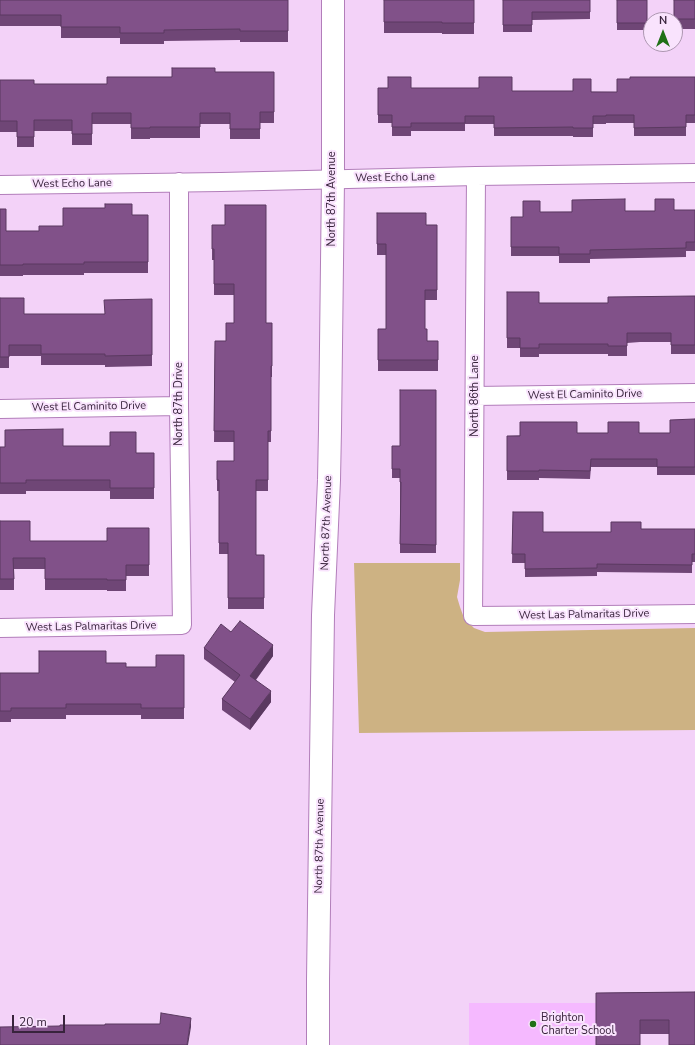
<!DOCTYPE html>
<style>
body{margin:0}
#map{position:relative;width:695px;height:1045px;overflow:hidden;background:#f3d2f8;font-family:"Nunito Sans",sans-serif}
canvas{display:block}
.north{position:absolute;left:643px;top:12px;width:40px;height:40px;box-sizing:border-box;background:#f9e3fd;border:1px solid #ac96b0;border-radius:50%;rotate:0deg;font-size:11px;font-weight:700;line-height:16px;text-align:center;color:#38233c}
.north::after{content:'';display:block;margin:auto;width:14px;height:18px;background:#207017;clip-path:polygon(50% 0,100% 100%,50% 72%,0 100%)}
.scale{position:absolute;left:12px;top:1015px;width:53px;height:18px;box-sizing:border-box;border:2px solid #38233c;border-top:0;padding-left:5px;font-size:12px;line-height:14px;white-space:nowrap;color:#38233c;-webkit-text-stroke:3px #f9e3fd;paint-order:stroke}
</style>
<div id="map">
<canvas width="695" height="1045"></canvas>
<div class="north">N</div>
<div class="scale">20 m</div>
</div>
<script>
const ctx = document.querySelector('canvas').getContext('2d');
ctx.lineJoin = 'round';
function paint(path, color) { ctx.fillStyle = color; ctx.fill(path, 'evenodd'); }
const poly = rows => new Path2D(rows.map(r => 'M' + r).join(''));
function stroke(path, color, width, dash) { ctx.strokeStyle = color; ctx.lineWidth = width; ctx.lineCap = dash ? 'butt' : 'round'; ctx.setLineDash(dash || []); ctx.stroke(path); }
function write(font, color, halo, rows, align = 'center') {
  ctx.font = font + ' "Nunito Sans",sans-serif'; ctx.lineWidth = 4; ctx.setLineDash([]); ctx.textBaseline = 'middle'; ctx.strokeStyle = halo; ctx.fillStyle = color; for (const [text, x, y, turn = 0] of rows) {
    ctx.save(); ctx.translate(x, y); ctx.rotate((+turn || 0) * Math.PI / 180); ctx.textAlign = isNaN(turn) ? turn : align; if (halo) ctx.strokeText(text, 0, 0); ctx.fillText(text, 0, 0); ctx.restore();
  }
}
paint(poly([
 [469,1003,596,1003,596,1045,469,1045]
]), '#f5b9ff');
paint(poly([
 [354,563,460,563,460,580,457,597,460,607,464,618,474,628,485,632,695,628,695,730,359,733]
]), '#cdb283');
const minor = poly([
 [476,176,473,616,603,615,695,614],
 [0,185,221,182,476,176,695,173],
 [475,396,695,393],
 [0,409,179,406],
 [0,628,182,625,179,406,179,182]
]);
const tertiary = poly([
 [318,1045,318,979,323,615,329,480,330,429,333,179,333,0]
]);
stroke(minor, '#b27eba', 20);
stroke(tertiary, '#b27eba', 24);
stroke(minor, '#fff', 18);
stroke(tertiary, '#fff', 22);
paint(poly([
 [0,0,288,0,288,42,240,42,240,40,164,41,164,44,120,44,120,38,61,38,61,26,0,26],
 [384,0,474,0,474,34,442,34,442,33,384,33],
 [503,0,590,0,590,19,532,20,532,32,503,32],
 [617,0,647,0,647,30,617,30],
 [674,0,695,0,695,29,675,29,675,20,674,20],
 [215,72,274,72,274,123,260,123,260,139,230,139,230,124,200,124,200,138,150,138,150,139,131,139,131,124,92,124,92,145,72,145,72,131,34,131,34,147,17,147,17,132,0,132,0,80,34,84,107,84],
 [695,77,695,123,686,123,686,136,634,136,634,123,606,123,606,124,593,124,593,137,573,137,573,136,494,136,494,124,465,124,465,131,411,131,411,136,392,136,392,123,378,123,378,88,512,91,617,92],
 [0,209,6,231,39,231,132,215,148,215,148,273,84,273,84,275,23,275,23,276,0,276],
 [674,210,695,210,695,251,686,251,686,257,590,259,590,263,559,263,559,256,511,256,511,217,523,217,540,212,655,211],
 [377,213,426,225,437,225,437,300,425,300,425,329,427,341,438,341,438,371,378,371,378,329,386,329,386,255,377,255],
 [212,225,266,323,272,323,272,377,271,377,271,442,268,442,268,491,256,491,256,555,264,555,264,609,228,609,228,554,219,554,219,491,217,491,217,461,234,461,234,442,214,442,215,341,226,341,234,323,234,295,214,295,214,260,212,260],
 [507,292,539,303,608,303,695,296,695,354,671,354,671,342,640,342,627,343,627,356,608,356,608,354,539,354,539,357,520,357,520,348,507,348],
 [0,298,24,314,104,314,152,299,152,366,105,367,105,365,41,365,41,356,9,356,9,368,0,368],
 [695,419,695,475,657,475,657,467,591,467,590,479,539,478,539,480,507,480,507,436,577,433,670,433],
 [63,446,136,453,154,453,154,499,110,499,110,491,26,491,26,494,0,494,0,447],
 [392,446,436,508,436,553,400,553,400,478,392,478],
 [513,512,543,532,611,532,641,529,695,529,695,562,692,562,692,573,597,572,597,576,525,577,525,563,512,563],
 [0,521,30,541,107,541,149,528,149,576,126,576,126,591,107,591,107,590,45,590,45,569,14,569,14,590,0,590],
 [231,632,273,656,256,680,271,702,250,730,222,710,222,699,235,682,204,659,204,648],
 [184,655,184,719,141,719,141,715,66,715,66,719,11,719,11,722,0,722,0,673,39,673,106,663,126,667,156,667],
 [695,992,669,1034,640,1034,596,993]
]), '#6f4676');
paint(poly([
 [273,645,273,656,250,687,250,676],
 [271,691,271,702,250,730,250,719],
 [191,1018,191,1027,188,1045,187,1045]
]), '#5a3960');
const building = poly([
 [0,0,288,0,288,31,240,31,240,29,164,30,164,33,120,33,120,27,61,27,61,15,0,15,0,0],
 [384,0,474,0,474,23,442,23,442,22,384,22,384,0],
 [503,0,590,0,590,12,532,12,532,25,503,25,503,0],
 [617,0,647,0,647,23,617,23,617,0],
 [674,0,695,0,695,19,674,19,674,0],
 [172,68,215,68,215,72,274,72,274,112,260,112,260,129,230,129,230,113,200,113,200,127,150,127,150,128,131,128,131,113,92,113,92,134,72,134,72,120,34,120,34,137,17,137,17,121,0,121,0,80,34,80,34,84,107,84,107,77,172,77,172,68],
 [388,77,411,77,411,88,479,88,479,77,512,77,512,91,573,91,573,79,591,79,591,92,617,92,617,79,630,79,630,77,695,77,695,115,686,115,686,127,634,128,634,115,606,115,606,116,593,116,593,128,573,128,573,127,494,128,494,116,465,116,465,123,411,123,411,127,392,127,392,115,378,115,378,88,388,88,388,77],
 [625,199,625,211,655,211,655,199,674,199,674,210,695,210,695,242,686,242,686,248,590,250,590,254,559,254,559,247,511,247,511,217,523,217,523,201,540,201,540,212,572,212,572,200,625,199],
 [105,204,132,204,132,215,148,215,148,262,84,262,84,264,23,264,23,265,0,265,0,209,6,209,6,231,39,231,39,226,63,226,63,208,105,208,105,204],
 [225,205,266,205,266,323,272,323,272,366,271,366,271,431,268,431,268,480,256,480,256,555,264,555,264,598,228,598,228,543,219,543,219,480,217,480,217,461,234,461,234,431,214,431,215,341,226,341,226,323,234,323,234,284,214,284,214,249,212,249,212,225,225,225,225,205],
 [377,213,426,213,426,225,437,225,437,290,425,290,425,329,427,329,427,341,438,341,438,360,378,360,378,329,386,329,386,244,377,244,377,213],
 [507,292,539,292,539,303,608,303,608,297,695,296,695,345,671,345,671,333,627,333,627,346,608,346,608,344,539,344,539,348,520,348,520,338,507,338,507,292],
 [0,298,24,298,24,314,105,314,104,300,152,299,152,355,105,356,105,354,41,354,41,345,9,345,9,357,0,357,0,298],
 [400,390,436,390,436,545,400,544,401,482,400,482,400,469,392,469,392,446,400,446,400,390],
 [695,419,695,467,657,467,657,459,591,459,590,471,539,470,539,471,507,471,507,436,520,436,520,422,577,422,577,433,608,433,608,422,639,422,639,433,670,433,670,420,695,419],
 [63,429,63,446,110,446,110,432,136,432,136,453,154,453,154,488,110,488,110,480,26,480,26,483,0,483,0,447,5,447,5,430,63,429],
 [513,512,543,512,543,532,611,532,611,522,641,522,641,529,695,529,695,554,692,554,692,565,597,564,597,568,525,569,525,554,512,554,513,512],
 [0,521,30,521,30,541,107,541,107,528,149,528,149,565,126,565,126,580,107,580,107,579,45,579,45,558,13,558,14,579,0,579,0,521],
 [240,621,273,645,250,676,271,691,250,719,222,699,240,675,204,648,221,624,231,632,240,621],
 [39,651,106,651,106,663,126,663,126,667,156,667,156,655,184,655,184,708,141,708,141,704,66,704,66,708,11,708,11,711,0,711,0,673,39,673,39,651],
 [695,992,695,1045,669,1045,669,1020,640,1020,640,1045,596,1045,596,993,695,992],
 [161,1013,191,1018,187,1045,0,1045,0,1027,60,1026,60,1025,105,1025,105,1024,160,1024,161,1013]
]);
paint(building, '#815189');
stroke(building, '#5a3960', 1);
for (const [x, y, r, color] of [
 [533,1024,4,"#207017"]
]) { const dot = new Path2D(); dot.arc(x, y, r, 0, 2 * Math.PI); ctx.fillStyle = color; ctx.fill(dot); stroke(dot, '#f9e3fd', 1.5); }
write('11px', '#38233c', '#f9e3fd', [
 ["West Echo Lane",395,178,-1],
 ["West Echo Lane",72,184,-1],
 ["North 87th Avenue",332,199,-90],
 ["West El Caminito Drive",585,395,-1],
 ["North 86th Lane",475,396,-90],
 ["North 87th Drive",179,404,-90],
 ["West El Caminito Drive",89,407,-1],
 ["North 87th Avenue",327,523,-88],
 ["West Las Palmaritas Drive",584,615,-1],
 ["West Las Palmaritas Drive",91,627,-1],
 ["North 87th Avenue",320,846,-89]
]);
write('11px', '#38233c', '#f9e3fd', [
 ["Brighton",541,1018],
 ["Charter School",541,1031]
], 'left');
</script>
